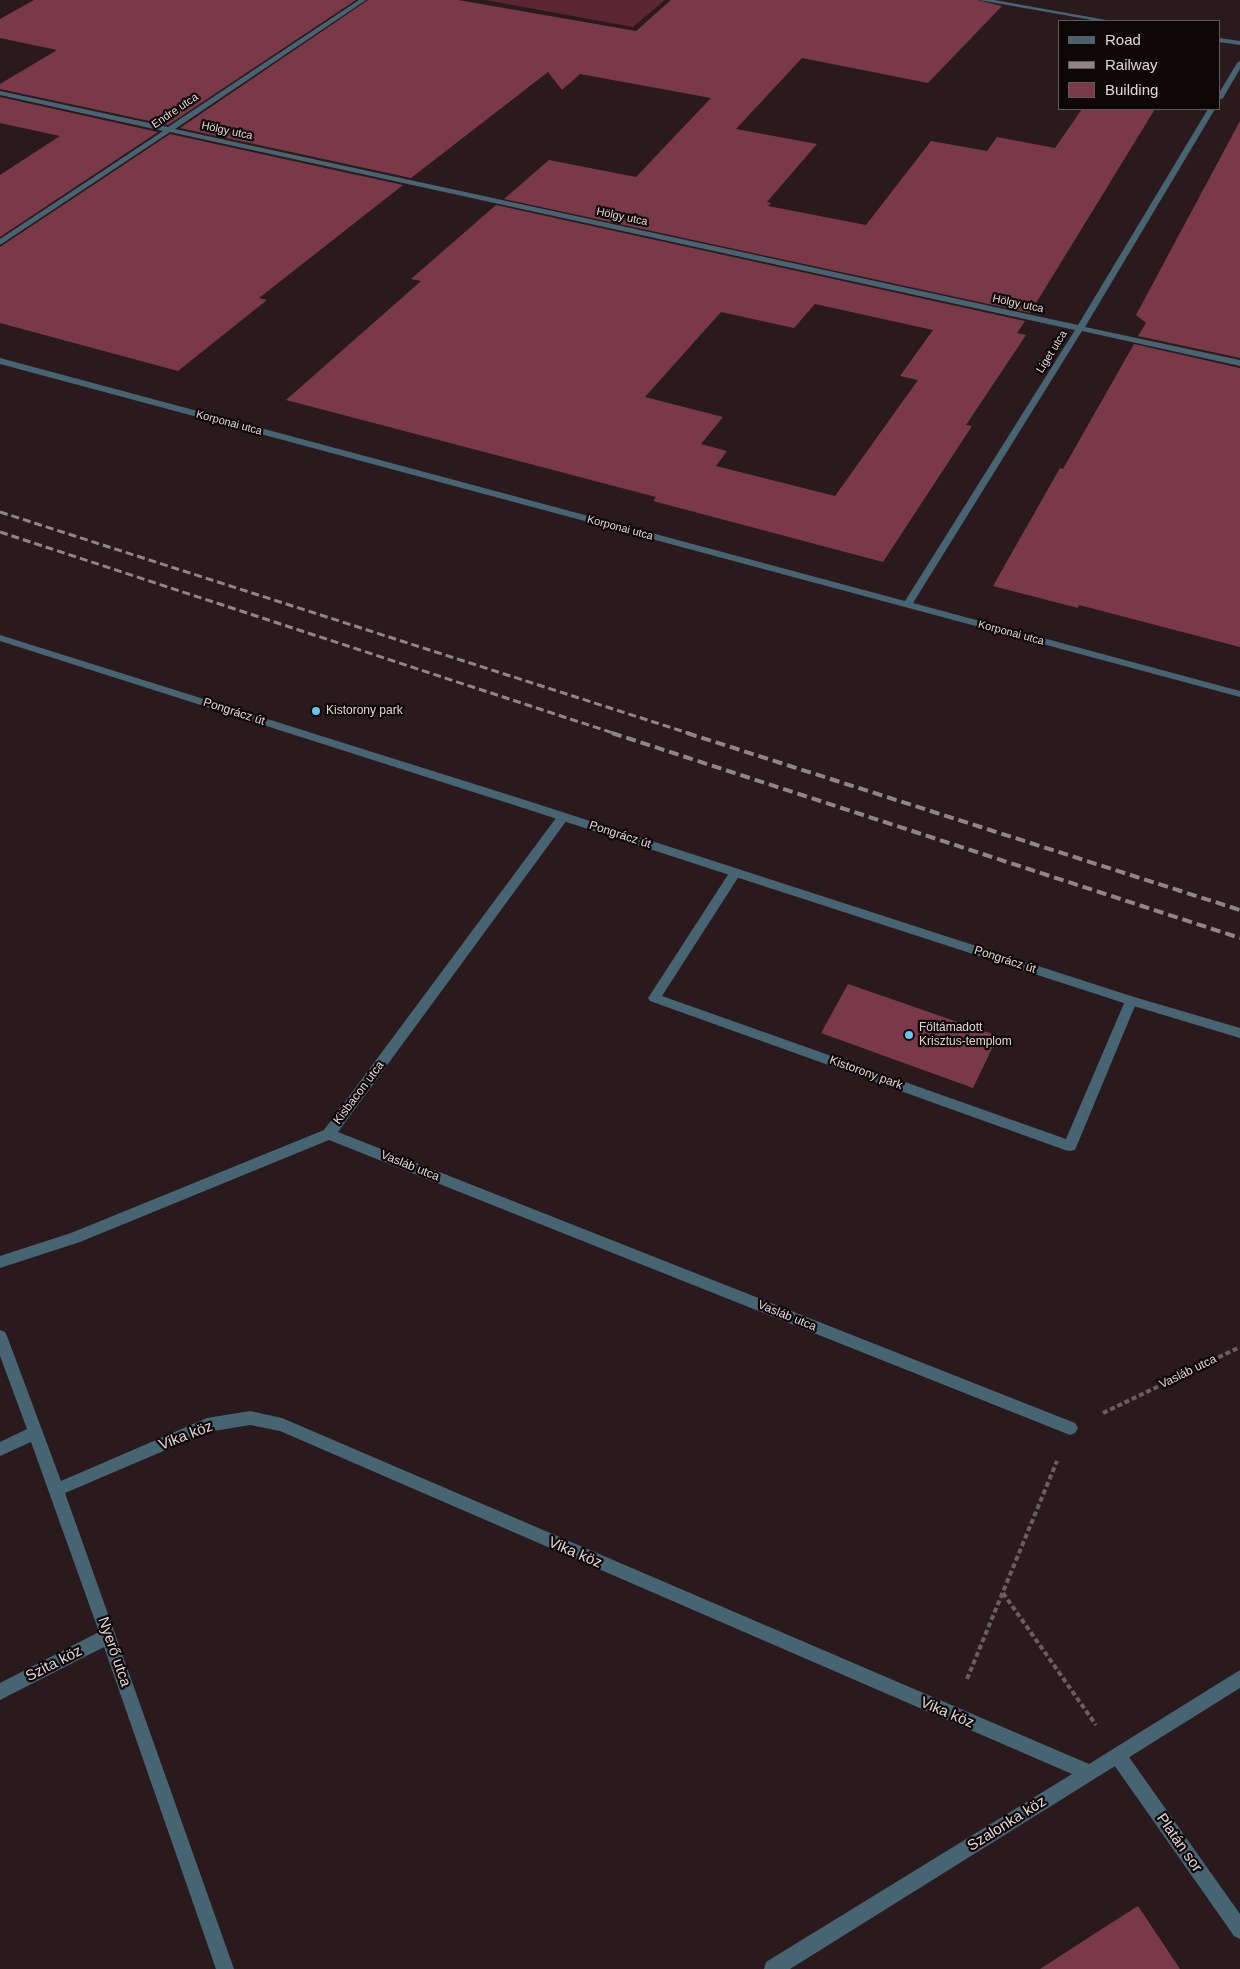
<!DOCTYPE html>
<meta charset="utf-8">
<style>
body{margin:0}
#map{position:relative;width:1240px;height:1969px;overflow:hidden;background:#2a1a1d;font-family:Helvetica,sans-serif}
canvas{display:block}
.legend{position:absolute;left:1058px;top:20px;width:162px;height:90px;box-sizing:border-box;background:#0e0708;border:1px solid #62595b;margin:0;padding:6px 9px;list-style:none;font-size:15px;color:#e1d5d7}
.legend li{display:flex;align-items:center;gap:10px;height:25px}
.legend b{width:25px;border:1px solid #62595b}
</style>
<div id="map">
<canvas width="1240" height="1969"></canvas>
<ul class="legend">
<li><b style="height:6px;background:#476472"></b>Road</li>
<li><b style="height:6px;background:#928486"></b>Railway</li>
<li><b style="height:14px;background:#7a3948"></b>Building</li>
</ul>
</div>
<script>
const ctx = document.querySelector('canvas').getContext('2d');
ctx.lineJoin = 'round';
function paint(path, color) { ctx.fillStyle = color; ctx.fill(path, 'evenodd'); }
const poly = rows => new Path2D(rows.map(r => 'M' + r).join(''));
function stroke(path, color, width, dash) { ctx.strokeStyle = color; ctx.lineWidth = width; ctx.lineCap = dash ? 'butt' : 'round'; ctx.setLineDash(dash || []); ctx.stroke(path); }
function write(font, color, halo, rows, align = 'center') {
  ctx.font = font + ' Helvetica,sans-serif'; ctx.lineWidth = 4.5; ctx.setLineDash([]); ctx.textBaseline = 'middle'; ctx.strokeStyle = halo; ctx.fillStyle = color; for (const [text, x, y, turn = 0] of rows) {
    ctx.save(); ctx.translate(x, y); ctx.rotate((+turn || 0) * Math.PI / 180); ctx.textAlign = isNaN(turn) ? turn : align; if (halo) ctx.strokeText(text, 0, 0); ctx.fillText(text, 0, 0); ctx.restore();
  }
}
paint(poly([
 [485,0,665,0,633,27]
]), '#5c2532');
paint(poly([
 [34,0,356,0,168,125,0,89,0,84,57,50,0,38,0,19],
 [368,0,458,0,636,31,671,0,977,0,1002,6,928,83,802,58,736,129,817,144,767,202,771,203,768,206,866,225,931,141,987,151,997,137,1055,148,1082,109,1155,109,1030,313,504,199,549,160,636,177,711,98,580,74,562,90,548,72,411,178,180,128],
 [0,97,158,132,0,237,0,175,60,136,0,123],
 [1240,121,1240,358,1138,336,1146,323,1136,315],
 [170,134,403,185,259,298,267,300,178,371,0,323,0,247],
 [496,205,1025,321,1017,333,1026,335,966,425,972,426,883,562,653,501,656,497,286,400,421,281,411,279],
 [815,304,933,330,900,376,918,380,835,496,716,466,727,451,701,444,723,417,645,397,721,312,794,328],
 [1134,344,1240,368,1240,647,1079,605,1078,608,993,586,1060,468,1063,469],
 [848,984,998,1036,973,1088,821,1033],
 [1138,1906,1180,1969,1040,1969,1119,1918]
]), '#7a3948');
stroke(poly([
 [1103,1413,1240,1347],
 [1003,1593,1096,1725],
 [967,1679,1057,1461]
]), '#6c5e60', 4, [5, 3]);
paint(poly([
 [735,869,741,873,662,996,1066,1139,1125,1001,1127,998,1131,996,1135,998,1137,1001,1075,1150,1070,1151,1065,1150,650,1001,648,998,650,995,731,870,735,869]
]), '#476472');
paint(poly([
 [1118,1747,1124,1750,1240,1914,1240,1939,1234,1936,1112,1762,1109,1756,1112,1750,1118,1747]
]), '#476472');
paint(poly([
 [359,0,366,0,175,129,1078,325,1208,109,1215,109,1085,327,1240,360,1240,366,1082,331,913,603,1240,691,1240,697,0,364,0,358,905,601,1075,330,170,132,0,245,0,239,163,131,0,95,0,91,168,127,359,0],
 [979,0,994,0,1112,21,1098,21,979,0],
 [1219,38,1240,41,1240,45,1219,42,1219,38],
 [1240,61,1240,69,1223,98,1219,100,1219,93,1237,63,1240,61],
 [563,813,567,814,569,817,567,820,338,1132,1075,1423,1078,1428,1075,1433,1070,1435,1065,1433,329,1140,80,1242,0,1268,0,1256,71,1233,324,1130,559,814,563,813],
 [0,1330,5,1332,7,1336,61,1481,207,1418,250,1411,282,1418,1089,1764,1240,1670,1240,1688,790,1969,764,1969,766,1962,1072,1774,280,1431,250,1425,208,1432,65,1493,234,1969,216,1969,104,1647,0,1700,0,1683,99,1632,31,1442,0,1456,0,1442,27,1429,0,1356,0,1330]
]), '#476472');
paint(poly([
 [0,635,522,799,1134,997,1240,1028,1240,1038,1127,1004,514,805,0,641,0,635]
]), '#476472');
stroke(poly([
 [0,512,691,734],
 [0,532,616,734]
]), '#928486', 3, [8, 4]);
stroke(poly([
 [612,733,1240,938],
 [687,733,1240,910]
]), '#928486', 4, [10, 5]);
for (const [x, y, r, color] of [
 [316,711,5,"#66c4ef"],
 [909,1035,5,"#66c4ef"]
]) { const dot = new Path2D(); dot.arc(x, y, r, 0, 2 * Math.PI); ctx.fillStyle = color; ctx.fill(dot); stroke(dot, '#0e0708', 2); }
write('11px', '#e1d5d7', '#0e0708', [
 ["Endre utca",175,111,-34],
 ["Hölgy utca",227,131,12],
 ["Hölgy utca",622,217,12],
 ["Hölgy utca",1018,304,12],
 ["Liget utca",1052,352,-58],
 ["Korponai utca",229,423,15],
 ["Korponai utca",620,528,15],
 ["Korponai utca",1011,633,15]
]);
write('12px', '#e1d5d7', '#0e0708', [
 ["Kistorony park",326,711],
 ["Föltámadott",919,1028],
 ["Krisztus-templom",919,1042]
], 'left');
write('12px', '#e1d5d7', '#0e0708', [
 ["Pongrácz út",234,712,18],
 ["Pongrácz út",620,835,18],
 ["Pongrácz út",1005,960,18],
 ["Kistorony park",866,1073,20],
 ["Kisbacon utca",359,1093,-53],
 ["Vasláb utca",410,1166,22],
 ["Vasláb utca",787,1316,22],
 ["Vasláb utca",1188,1372,-26]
]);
write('15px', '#e1d5d7', '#0e0708', [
 ["Vika köz",186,1436,-21],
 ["Vika köz",575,1553,23],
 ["Nyerő utca",114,1652,71],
 ["Szita köz",54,1664,-27],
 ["Vika köz",947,1713,23],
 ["Szalonka köz",1007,1824,-32],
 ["Platán sor",1179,1843,55]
]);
</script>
